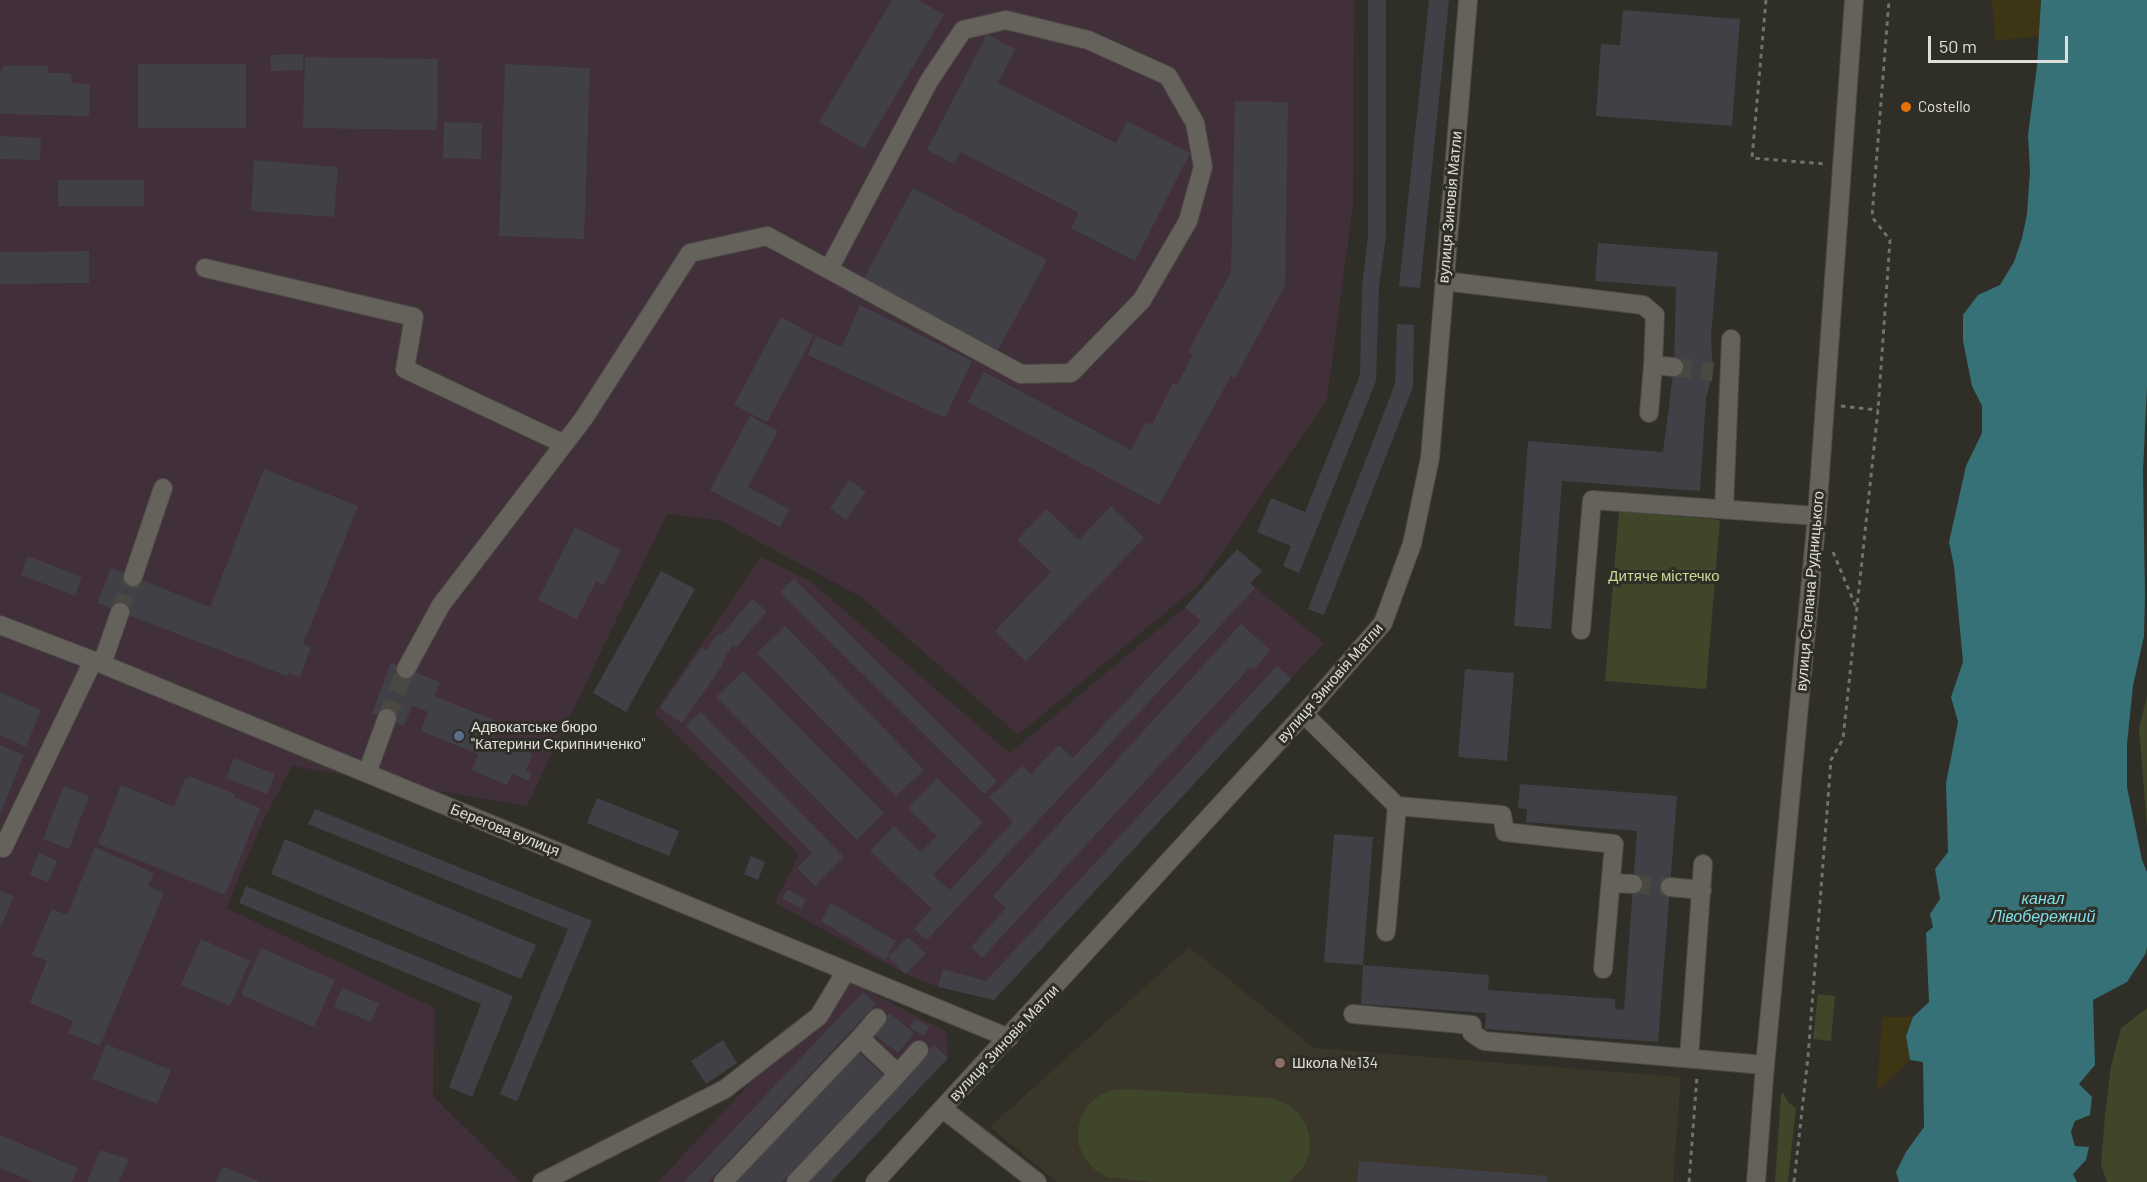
<!DOCTYPE html>
<meta charset="utf-8">
<style>
body{margin:0}
#map{position:relative;width:2147px;height:1182px;overflow:hidden;background:#2f2e27;font-family:Barlow,sans-serif}
canvas{display:block}
.scale{position:absolute;left:1928px;top:36px;width:140px;height:27px;box-sizing:border-box;border:3px solid #e0deda;border-top:0;padding-left:8px;font-size:18px;line-height:21px;white-space:nowrap;color:#e0deda;-webkit-text-stroke:4px #2f2e27;paint-order:stroke}
</style>
<div id="map">
<canvas width="2147" height="1182"></canvas>
<div class="scale">50 m</div>
</div>
<script>
const ctx = document.querySelector('canvas').getContext('2d');
ctx.lineJoin = 'round';
function paint(path, color) { ctx.fillStyle = color; ctx.fill(path, 'evenodd'); }
const poly = rows => new Path2D(rows.map(r => 'M' + r).join(''));
function stroke(path, color, width, dash) { ctx.strokeStyle = color; ctx.lineWidth = width; ctx.lineCap = dash ? 'butt' : 'round'; ctx.setLineDash(dash || []); ctx.stroke(path); }
function write(font, color, halo, rows, align = 'center') {
  ctx.font = font + ' Barlow,sans-serif'; ctx.lineWidth = 6; ctx.setLineDash([]); ctx.textBaseline = 'middle'; ctx.strokeStyle = halo; ctx.fillStyle = color; for (const [text, x, y, turn = 0] of rows) {
    ctx.save(); ctx.translate(x, y); ctx.rotate((+turn || 0) * Math.PI / 180); ctx.textAlign = isNaN(turn) ? turn : align; if (halo) ctx.strokeText(text, 0, 0); ctx.fillText(text, 0, 0); ctx.restore();
  }
}
paint(poly([
 [1189,947,1314,1048,1681,1077,1673,1182,1057,1182,990,1127]
]), '#3a3629');
paint(poly([
 [0,0,1354,0,1353,205,1327,400,1201,583,1018,735,861,597,719,520,667,514,527,806,292,766,263,821,226,908,435,1008,433,1096,520,1182,0,1182],
 [761,557,811,582,1010,753,1185,607,1262,571,1251,584,1324,643,994,1000,938,987,905,974,775,903,799,854,654,713],
 [847,979,947,1032,948,1058,831,1182,658,1182]
]), '#412f39');
paint(poly([
 [1619,511,1720,520,1706,689,1605,681],
 [2147,696,2147,828,2139,728],
 [1818,994,1835,996,1831,1041,1813,1039],
 [2147,1008,2147,1182,2107,1182,2101,1165,2105,1115,2111,1066,2121,1028],
 [1128,1089,1273,1098,1287,1104,1298,1113,1306,1125,1310,1139,1309,1154,1304,1167,1289,1182,1152,1182,1107,1177,1095,1170,1085,1159,1079,1146,1078,1131,1081,1117,1088,1105,1100,1095,1113,1090],
 [1783,1093,1788,1102,1796,1108,1788,1182,1775,1182,1781,1094]
]), '#40462a');
paint(poly([
 [1992,0,2041,0,2039,36,1995,41],
 [1882,1017,1913,1017,1906,1036,1910,1060,1877,1092]
]), '#3d3514');
paint(poly([
 [2041,0,2147,0,2147,386,2143,471,2145,596,2144,636,2133,686,2127,744,2127,787,2142,860,2147,872,2147,946,2146,953,2127,982,2093,1000,2095,1065,2079,1084,2092,1097,2090,1115,2075,1121,2071,1132,2075,1146,2089,1147,2086,1160,2073,1174,2077,1182,1899,1182,1896,1172,1906,1152,1924,1127,1923,1062,1910,1060,1906,1036,1913,1017,1929,1002,1926,933,1933,927,1930,914,1940,899,1935,869,1948,852,1946,783,1958,722,1951,697,1963,662,1954,566,1949,542,1966,466,1982,433,1982,406,1972,386,1963,341,1963,315,1978,295,2000,285,2014,262,2022,238,2027,214,2030,170,2028,135,2037,66]
]), '#367177');
paint(poly([
 [892,0,919,0,944,15,864,149,819,122],
 [1368,0,1386,0,1386,235,1379,287,1376,381,1299,573,1283,566,1291,546,1257,532,1271,498,1305,512,1360,375,1362,287,1368,235],
 [1429,0,1449,0,1420,288,1399,286],
 [1623,10,1740,19,1732,126,1596,116,1601,44,1620,45],
 [987,34,1015,49,998,83,1116,143,1127,121,1190,153,1135,261,1071,228,1079,213,960,152,954,164,927,150],
 [303,54,303,70,271,71,270,55],
 [305,57,438,59,437,130,303,128],
 [138,64,246,64,246,128,138,128],
 [505,64,590,68,584,239,499,236],
 [4,66,48,66,49,73,70,73,73,83,90,84,89,116,0,114,0,72],
 [1235,101,1288,102,1285,286,1235,378,1231,376,1159,505,968,402,984,372,1131,450,1146,422,1152,425,1173,383,1177,385,1193,355,1188,352,1231,272],
 [444,122,482,123,481,159,443,158],
 [0,136,41,138,40,160,0,159],
 [254,160,338,167,334,217,251,211],
 [58,180,144,180,144,206,58,206],
 [913,188,1047,260,998,350,864,278],
 [1598,243,1718,252,1711,336,1713,372,1706,399,1700,491,1562,481,1551,629,1514,626,1528,441,1663,452,1674,367,1676,287,1595,281],
 [89,251,89,283,0,284,0,252],
 [860,305,972,361,945,418,808,355,816,336,842,347],
 [781,317,814,335,767,422,734,405],
 [1397,324,1414,325,1413,387,1324,615,1308,609,1395,384],
 [750,416,778,431,748,487,789,509,780,527,710,490],
 [264,469,358,506,303,644,311,647,300,677,288,673,287,676,97,603,111,568,210,607],
 [849,480,866,492,846,520,830,508],
 [1111,506,1144,538,1026,661,995,631,1051,572,1017,540,1047,509,1079,540],
 [575,527,621,550,604,585,596,581,577,619,538,600],
 [1237,549,1262,571,1250,583,1255,588,927,940,914,929,932,909,870,851,894,826,921,852,937,836,908,808,937,778,983,822,933,875,950,890,1013,822,989,797,1022,766,1031,774,1059,745,1073,758,1201,621,1185,607],
 [28,556,82,577,75,596,21,575],
 [661,571,695,589,626,712,593,693],
 [794,579,997,781,984,794,780,592],
 [752,599,767,611,736,648,733,645,722,662,724,663,682,723,660,708,702,647,706,651,718,633,721,635],
 [1241,624,1270,650,1254,670,1250,667,982,958,971,947,1006,908,993,896],
 [785,626,924,770,896,796,757,653],
 [391,663,440,682,434,696,499,722,493,738,533,754,526,770,532,773,529,781,512,774,507,785,472,770,478,754,421,731,428,712,412,706,404,726,372,713],
 [1277,666,1291,679,994,1000,938,987,943,969,986,981],
 [1465,669,1514,673,1507,761,1458,757],
 [743,671,884,813,857,840,716,697],
 [0,692,41,710,26,747,0,735],
 [701,712,844,857,815,886,797,868,812,853,686,726],
 [0,745,24,755,0,814],
 [234,758,275,774,267,794,226,778],
 [189,776,235,794,234,797,260,808,225,895,98,844,121,785,174,807,186,777,188,779],
 [1520,784,1677,796,1658,1042,1485,1029,1486,1013,1361,1004,1363,965,1489,975,1488,990,1615,999,1615,1009,1624,1010,1637,831,1526,822,1527,809,1518,808],
 [64,786,89,796,69,849,43,839],
 [597,798,679,831,669,856,587,823],
 [315,809,592,921,517,1101,500,1094,568,929,308,824],
 [1334,834,1373,837,1363,965,1324,962],
 [285,839,536,945,521,979,271,874],
 [95,847,154,873,148,886,164,893,100,1046,68,1033,73,1021,30,1003,47,961,32,955,52,909,67,915],
 [39,853,57,861,48,882,30,875],
 [751,856,765,862,758,880,744,874],
 [246,886,513,996,472,1097,449,1087,481,1004,239,903],
 [788,889,806,900,801,909,782,898],
 [0,891,14,896,0,929],
 [831,903,896,941,885,960,821,921],
 [908,937,926,954,905,974,888,957],
 [201,939,250,961,230,1006,181,985],
 [261,948,335,980,314,1027,241,995],
 [342,988,379,1003,371,1022,334,1007],
 [863,992,876,1004,708,1182,684,1182],
 [889,1013,914,1033,898,1053,872,1033],
 [915,1019,929,1026,924,1036,910,1028],
 [723,1040,737,1063,706,1084,691,1061],
 [106,1044,171,1070,157,1104,92,1079],
 [934,1045,948,1058,831,1182,805,1182],
 [855,1049,883,1075,782,1182,729,1182],
 [0,1135,78,1168,72,1182,34,1182,0,1168],
 [100,1150,129,1159,119,1182,87,1182],
 [1359,1161,1547,1176,1547,1182,1357,1182],
 [223,1166,260,1182,216,1182]
]), '#424047');
stroke(poly([
 [1674,367,1713,372],
 [120,612,133,577],
 [387,718,406,669],
 [1633,884,1670,887]
]), '#4a4842', 18, [18, 9]);
const minor = poly([
 [205,268,414,317,405,369,564,444],
 [1444,281,1643,305,1655,315,1653,365],
 [1649,413,1653,365,1674,367],
 [1724,509,1731,339],
 [133,577,163,488],
 [0,625,102,664,1009,1038],
 [1581,630,1592,500,1817,516],
 [102,664,120,612],
 [406,669,441,605,584,418,690,253,767,236,1021,374,1071,373,1142,300,1188,221,1203,167,1195,123,1168,76,1088,40,1006,20,963,30,929,81,829,269],
 [1304,714,1397,806,1386,932],
 [367,773,387,718],
 [1397,806,1502,815,1505,832,1614,844,1603,969],
 [0,847,3,848,93,661],
 [1611,883,1633,884],
 [1670,887,1702,890],
 [1353,1014,1472,1025,1472,1033,1484,1041,1765,1065],
 [860,1038,877,1018],
 [1689,1058,1703,864],
 [896,1076,919,1050],
 [943,1109,1037,1182],
 [542,1182,725,1089,819,1016,846,971],
 [723,1182,860,1038,894,1070,896,1076,796,1182],
 [875,1182,1310,707,1383,623,1412,544,1430,458,1468,0],
 [1756,1182,1765,1065,1817,516,1854,0]
]);
stroke(minor, '#4c4a45', 20);
stroke(poly([
 [1766,0,1752,158,1826,164],
 [1841,406,1878,410],
 [1833,552,1856,607],
 [1689,1182,1697,1076],
 [1794,1182,1808,1057,1831,760,1843,739,1878,410,1890,240,1872,217,1889,0]
]), '#72716b', 3, [4.5, 4.5]);
stroke(minor, '#64625a', 18);
for (const [x, y, r, color] of [
 [1906,107,6,"#e8710a"],
 [459,736,6,"#5c6f8a"],
 [1280,1063,6,"#8d6e63"]
]) { const dot = new Path2D(); dot.arc(x, y, r, 0, 2 * Math.PI); ctx.fillStyle = color; ctx.fill(dot); stroke(dot, '#2f2e27', 2); }
write('15px', '#e0deda', '#2f2e27', [
 ["Costello",1918,107],
 ["Адвокатське бюро",471,727],
 ["\"Катерини Скрипниченко\"",471,744],
 ["Школа №134",1292,1063]
], 'left');
write('15px', '#e0deda', '#2f2e27', [
 ["вулиця Зиновія Матли",1450,207,-85],
 ["вулиця Степана Рудницького",1810,591,-85],
 ["вулиця Зиновія Матли",1330,683,-49],
 ["Берегова вулиця",505,830,22],
 ["вулиця Зиновія Матли",1004,1043,-47]
]);
write('15px', '#cbd994', '#2f2e27', [
 ["Дитяче містечко",1664,576]
]);
write('italic 16px', '#7fdfe8', '#2f2e27', [
 ["канал",2043,899],
 ["Лівобережний",2043,917]
]);
</script>
